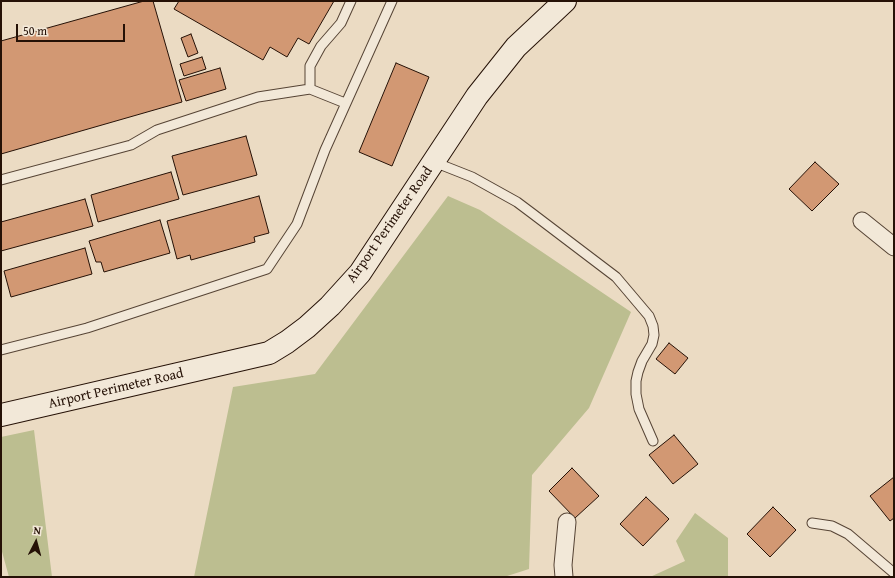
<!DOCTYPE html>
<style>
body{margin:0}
#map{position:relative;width:895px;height:578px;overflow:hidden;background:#ebdbc3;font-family:"Gentium Book Plus",serif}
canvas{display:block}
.frame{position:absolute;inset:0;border:2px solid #251106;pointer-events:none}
.north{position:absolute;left:16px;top:522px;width:40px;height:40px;-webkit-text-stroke:3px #f2e8d8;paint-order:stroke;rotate:6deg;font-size:11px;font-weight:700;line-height:16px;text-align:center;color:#251106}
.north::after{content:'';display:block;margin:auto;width:14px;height:18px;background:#251106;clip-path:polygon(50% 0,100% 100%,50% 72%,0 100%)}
.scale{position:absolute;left:16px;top:24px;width:109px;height:18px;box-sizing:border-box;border:2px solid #251106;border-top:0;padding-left:5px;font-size:12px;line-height:14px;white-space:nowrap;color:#251106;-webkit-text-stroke:3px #f2e8d8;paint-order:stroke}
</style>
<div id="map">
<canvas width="895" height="578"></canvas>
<div class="frame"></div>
<div class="north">N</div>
<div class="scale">50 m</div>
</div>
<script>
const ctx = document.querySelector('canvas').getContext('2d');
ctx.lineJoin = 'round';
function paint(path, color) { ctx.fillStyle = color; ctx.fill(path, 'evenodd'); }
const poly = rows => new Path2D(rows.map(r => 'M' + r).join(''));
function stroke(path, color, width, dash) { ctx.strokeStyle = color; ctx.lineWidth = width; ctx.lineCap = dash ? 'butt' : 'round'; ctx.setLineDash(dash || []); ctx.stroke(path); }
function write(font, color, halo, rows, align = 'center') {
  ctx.font = font + ' "Gentium Book Plus",serif'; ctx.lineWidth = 3; ctx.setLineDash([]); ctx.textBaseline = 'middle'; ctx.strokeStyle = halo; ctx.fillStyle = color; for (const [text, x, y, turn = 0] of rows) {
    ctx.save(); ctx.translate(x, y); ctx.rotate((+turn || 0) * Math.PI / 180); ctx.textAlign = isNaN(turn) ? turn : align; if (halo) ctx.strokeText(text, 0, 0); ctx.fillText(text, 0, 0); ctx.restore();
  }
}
paint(poly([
 [448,196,480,210,631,312,589,408,532,475,529,569,504,577,194,577,233,387,315,374],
 [34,430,52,577,9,577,1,548,1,437],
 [695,513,728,538,728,577,650,577,685,561,676,541]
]), '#bcbe90');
const building = poly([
 [144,1,153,1,182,102,1,154,1,41,144,1],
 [179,1,334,1,309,44,298,38,287,57,270,47,263,60,174,9,179,1],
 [191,34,198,53,188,57,181,38,191,34],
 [202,57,206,69,184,76,180,64,202,57],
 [396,63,429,77,392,166,359,152,396,63],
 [220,68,226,89,186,101,179,80,220,68],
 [246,136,257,175,183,195,172,156,246,136],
 [815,162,839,184,812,211,789,189,815,162],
 [171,172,179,199,98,222,91,195,171,172],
 [259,196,269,233,254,237,255,242,191,260,190,255,177,259,167,221,259,196],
 [85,199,93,226,1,251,1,222,85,199],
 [160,220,170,253,104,272,101,262,96,262,89,241,160,220],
 [85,248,92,274,11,297,4,271,85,248],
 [669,343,688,358,675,374,656,359,669,343],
 [674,435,698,464,673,484,649,455,674,435],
 [572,468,599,496,575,518,549,491,572,468],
 [894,477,894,518,890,521,870,496,894,477],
 [646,497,669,519,643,546,620,524,646,497],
 [773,507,796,530,770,557,747,534,773,507]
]);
paint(building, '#d29873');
stroke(building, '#251106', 1);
const lane = poly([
 [310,89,310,66,321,46,341,23,351,1],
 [434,162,472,177,517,202,533,214,616,277,649,316,653,326,654,335,652,344,642,361,638,372,636,381,636,394,639,409,653,441],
 [1,180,131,145,157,130,258,97,310,89,345,103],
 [1,350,87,328,267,269,297,224,325,150,392,1],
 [812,523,832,526,848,534,894,573]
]);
const street = poly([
 [862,221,894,247],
 [564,577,563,565,567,522]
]);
const secondary = poly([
 [1,415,269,353,287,342,307,327,330,306,360,273,477,96,516,47,565,1]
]);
stroke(lane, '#564435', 11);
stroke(street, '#564435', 19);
stroke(secondary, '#251106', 24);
stroke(lane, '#f2e8d8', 9);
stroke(street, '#f2e8d8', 17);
stroke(secondary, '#f2e8d8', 22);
write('14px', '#251106', '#f2e8d8', [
 ["Airport Perimeter Road",390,225,-55],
 ["Airport Perimeter Road",116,389,-13]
]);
</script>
